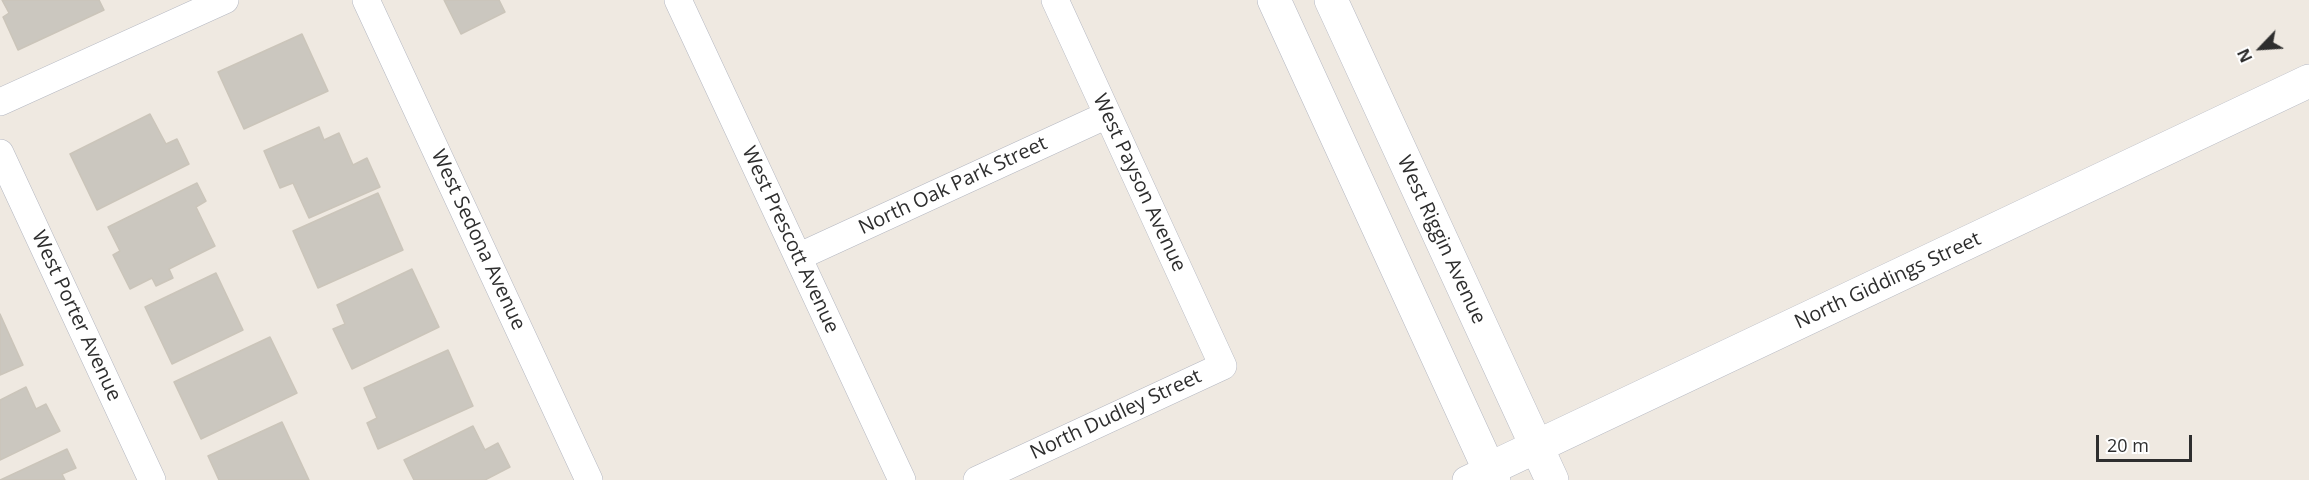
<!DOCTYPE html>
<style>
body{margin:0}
#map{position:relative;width:2309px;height:480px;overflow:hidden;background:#efe9e1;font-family:"Open Sans",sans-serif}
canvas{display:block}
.north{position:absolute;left:2231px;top:18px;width:60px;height:60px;-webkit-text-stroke:4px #fff;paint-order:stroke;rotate:245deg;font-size:16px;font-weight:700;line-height:24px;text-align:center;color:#2e2e2e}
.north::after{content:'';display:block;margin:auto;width:21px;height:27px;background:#2e2e2e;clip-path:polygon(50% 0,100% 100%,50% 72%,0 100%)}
.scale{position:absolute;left:2096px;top:435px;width:96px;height:27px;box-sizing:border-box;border:3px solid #2e2e2e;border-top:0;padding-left:8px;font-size:18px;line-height:21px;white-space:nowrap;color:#2e2e2e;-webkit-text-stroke:4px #fff;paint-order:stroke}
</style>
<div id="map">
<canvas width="2309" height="480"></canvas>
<div class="north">N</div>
<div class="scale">20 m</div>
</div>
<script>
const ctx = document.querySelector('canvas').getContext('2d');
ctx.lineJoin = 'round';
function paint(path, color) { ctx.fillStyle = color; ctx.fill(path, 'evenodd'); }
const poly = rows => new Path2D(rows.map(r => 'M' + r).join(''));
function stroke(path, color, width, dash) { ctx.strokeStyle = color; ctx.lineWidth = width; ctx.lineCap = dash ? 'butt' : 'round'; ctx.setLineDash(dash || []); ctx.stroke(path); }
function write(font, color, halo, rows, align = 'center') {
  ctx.font = font + ' "Open Sans",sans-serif'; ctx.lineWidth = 4.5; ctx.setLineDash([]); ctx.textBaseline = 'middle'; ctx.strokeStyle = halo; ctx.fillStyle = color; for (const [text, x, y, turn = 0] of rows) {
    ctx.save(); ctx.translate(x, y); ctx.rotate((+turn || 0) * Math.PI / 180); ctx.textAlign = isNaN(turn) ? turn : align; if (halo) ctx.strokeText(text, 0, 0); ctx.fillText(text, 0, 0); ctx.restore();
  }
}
const building = poly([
 [2,0,99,0,104,10,18,50,3,17,9,13,2,0],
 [444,0,499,0,505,12,461,34,444,0],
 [302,34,328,91,244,129,218,72,302,34],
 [150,114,166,144,177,139,189,164,97,210,70,154,150,114],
 [319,127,324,140,339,133,353,165,367,158,380,187,309,218,293,183,280,188,264,151,319,127],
 [197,183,206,201,196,207,215,246,169,269,173,278,156,286,152,278,130,289,113,255,120,251,108,227,197,183],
 [378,193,403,250,318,288,293,231,378,193],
 [412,269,439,327,352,369,333,329,345,324,337,305,412,269],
 [216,273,243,330,172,364,145,307,216,273],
 [0,314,23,365,0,375,0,314],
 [270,337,297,393,201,439,174,382,270,337],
 [448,350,473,406,378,449,367,423,377,418,364,388,448,350],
 [26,387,36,409,46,404,60,431,0,460,0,400,26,387],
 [282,422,309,480,219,480,208,456,282,422],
 [473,426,485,450,498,443,510,467,485,480,414,480,404,460,473,426],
 [67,449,76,468,62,474,65,480,0,480,67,449]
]);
paint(building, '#cbc7bf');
stroke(building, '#cbc5ba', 1.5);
const street = poly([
 [366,0,589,480],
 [678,0,902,480],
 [0,102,225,0],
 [0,153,152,480],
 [798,257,1107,115],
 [977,480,1223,366,1055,0],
 [1466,480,1489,469]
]);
const secondary = poly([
 [1274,0,1494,480],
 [1331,0,1552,480],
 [1489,469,2309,81]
]);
stroke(street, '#b4b7c1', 28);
stroke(secondary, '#b4b7c1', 34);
stroke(street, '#fff', 27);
stroke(secondary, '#fff', 33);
write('20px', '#2e2e2e', '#fff', [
 ["West Payson Avenue",1139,183,65],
 ["North Oak Park Street",953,186,-25],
 ["West Sedona Avenue",478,240,65],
 ["West Prescott Avenue",790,240,65],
 ["West Riggin Avenue",1441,240,65],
 ["North Giddings Street",1888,281,-25],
 ["West Porter Avenue",76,316,65],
 ["North Dudley Street",1116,415,-25]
]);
</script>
